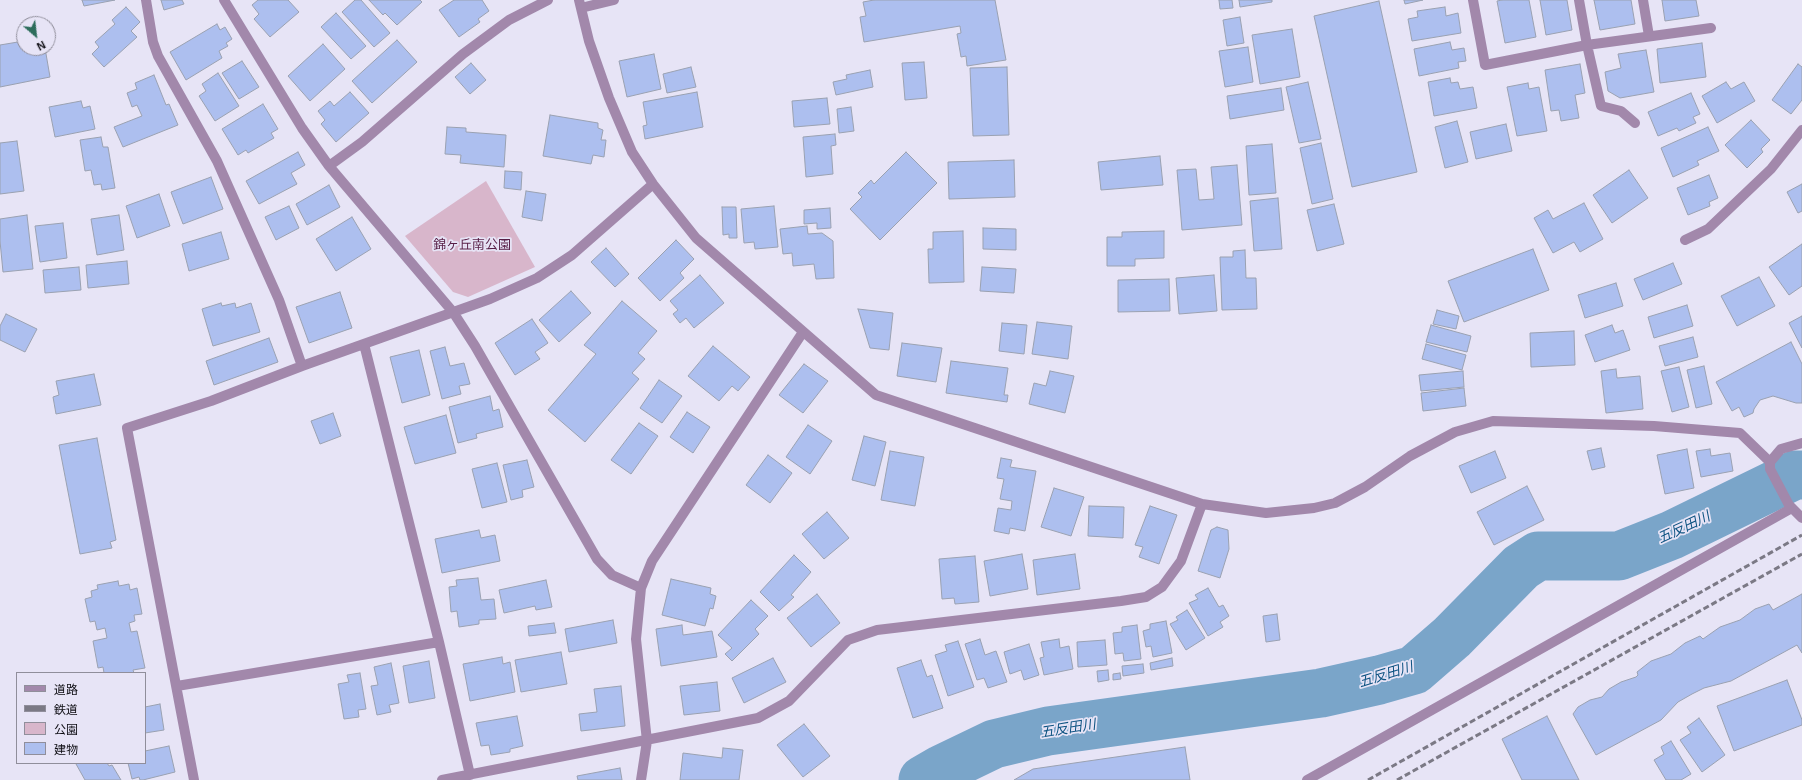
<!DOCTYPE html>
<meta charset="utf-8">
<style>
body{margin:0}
#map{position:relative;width:1802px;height:780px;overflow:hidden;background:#e7e4f6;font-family:Arial,"Noto Sans JP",sans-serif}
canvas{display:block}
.legend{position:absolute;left:16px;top:672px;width:130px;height:92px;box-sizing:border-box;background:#e7e4f6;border:1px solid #908e9b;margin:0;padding:5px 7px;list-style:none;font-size:12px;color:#0e0d13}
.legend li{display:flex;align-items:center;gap:8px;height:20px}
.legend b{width:20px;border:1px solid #908e9b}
.north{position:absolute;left:16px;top:16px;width:40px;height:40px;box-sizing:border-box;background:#e7e4f6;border:1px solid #908e9b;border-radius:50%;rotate:152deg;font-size:11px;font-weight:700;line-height:16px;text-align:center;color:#0e0d13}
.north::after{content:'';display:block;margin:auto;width:14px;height:18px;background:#2d6d5c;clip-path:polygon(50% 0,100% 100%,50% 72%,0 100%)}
</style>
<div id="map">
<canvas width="1802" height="780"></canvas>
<ul class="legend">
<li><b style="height:5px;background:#a288ab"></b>道路</li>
<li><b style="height:5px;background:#7b7985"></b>鉄道</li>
<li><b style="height:11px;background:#d8b6cb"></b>公園</li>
<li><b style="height:11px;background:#adbfef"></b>建物</li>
</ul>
<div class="north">N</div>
</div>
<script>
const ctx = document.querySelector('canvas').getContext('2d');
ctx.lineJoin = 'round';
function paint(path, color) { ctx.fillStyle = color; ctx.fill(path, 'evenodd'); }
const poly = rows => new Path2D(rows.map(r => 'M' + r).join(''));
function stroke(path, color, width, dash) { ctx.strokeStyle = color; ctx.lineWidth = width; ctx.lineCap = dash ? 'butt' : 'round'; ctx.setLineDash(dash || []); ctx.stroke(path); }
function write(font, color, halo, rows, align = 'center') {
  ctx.font = font + ' Arial,"Noto Sans JP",sans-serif'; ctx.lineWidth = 3.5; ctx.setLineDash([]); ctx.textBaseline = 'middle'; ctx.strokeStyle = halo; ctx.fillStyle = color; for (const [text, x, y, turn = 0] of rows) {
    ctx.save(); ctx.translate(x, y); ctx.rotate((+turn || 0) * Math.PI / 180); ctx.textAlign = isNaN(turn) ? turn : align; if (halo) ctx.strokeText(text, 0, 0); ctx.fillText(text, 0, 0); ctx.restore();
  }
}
paint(poly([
 [486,181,535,267,468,297,453,292,405,236]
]), '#d8b6cb');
stroke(poly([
 [923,780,942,769,994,744,1048,731,1321,693,1379,680,1414,670,1452,637,1521,567,1538,556,1619,556,1672,535,1795,475,1802,475]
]), '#7aa5c9', 49);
const building = poly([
 [82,0,115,0,84,6,82,0],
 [161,0,182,0,184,4,164,10,161,0],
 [258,0,288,0,299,12,270,37,254,19,259,14,252,5,258,0],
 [355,0,361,0,390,33,374,47,342,12,355,0],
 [369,0,420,0,422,2,397,25,385,13,383,15,369,0],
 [454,0,482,0,489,11,478,19,480,22,459,37,439,10,454,0],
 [874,0,995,0,1006,60,967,66,966,56,961,57,957,34,961,33,960,26,864,42,860,17,866,16,863,2,874,0],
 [1219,0,1232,0,1233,8,1220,9,1219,0],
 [1239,0,1272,0,1272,2,1240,7,1239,0],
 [1404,0,1423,0,1405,4,1404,0],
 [1502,0,1529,0,1536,37,1505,43,1497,1,1502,0],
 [1540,0,1567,0,1572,30,1546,35,1540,0],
 [1594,0,1631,0,1635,24,1600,30,1594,0],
 [1662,0,1696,0,1699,16,1665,21,1662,0],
 [1379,1,1417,172,1352,187,1314,16,1379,1],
 [126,7,140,22,131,31,137,37,104,67,92,54,99,47,95,42,115,24,112,20,126,7],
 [1445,7,1446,16,1458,13,1461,33,1412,41,1408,19,1418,17,1417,11,1445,7],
 [336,13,366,46,351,59,321,27,336,13],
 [1240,17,1244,43,1227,46,1223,20,1240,17],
 [217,24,220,30,225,27,232,39,226,43,228,46,219,51,222,58,186,80,170,52,217,24],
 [1292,29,1300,77,1260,84,1252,35,1292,29],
 [397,40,417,62,372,103,352,81,397,40],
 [24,41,24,48,45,48,50,77,0,87,0,45,24,41],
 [1450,42,1452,50,1464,48,1466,61,1458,62,1459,68,1419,76,1414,49,1450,42],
 [1702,43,1706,77,1660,83,1657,49,1702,43],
 [323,44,345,69,310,101,288,76,323,44],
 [1248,47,1253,82,1225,87,1219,51,1248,47],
 [1646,50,1654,92,1620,98,1608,91,1605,72,1621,68,1618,54,1646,50],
 [654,54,661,89,627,97,619,61,654,54],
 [242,61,259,87,239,99,222,73,242,61],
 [924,62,927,98,905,100,902,63,924,62],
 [471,63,486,80,470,94,455,77,471,63],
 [1580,64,1585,93,1575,95,1579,118,1561,121,1559,110,1551,111,1545,70,1580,64],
 [1798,64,1802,67,1802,100,1791,114,1772,100,1798,64],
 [691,67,696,87,667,93,663,74,691,67],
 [1007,67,1009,135,973,136,970,68,1007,67],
 [870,70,873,87,836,95,833,82,847,79,846,75,870,70],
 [218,73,239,106,215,121,199,96,206,91,202,84,218,73],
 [154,75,166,105,169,104,178,125,123,147,114,127,142,116,137,105,132,107,127,93,137,89,135,83,154,75],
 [1450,78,1451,83,1458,82,1460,89,1473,87,1477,108,1434,116,1428,82,1450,78],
 [1308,82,1321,139,1299,143,1286,87,1308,82],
 [1726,82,1731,89,1744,82,1755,101,1717,123,1702,96,1726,82],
 [1528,83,1529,89,1539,87,1547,131,1517,136,1507,87,1528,83],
 [1281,88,1284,110,1230,119,1227,96,1281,88],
 [350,92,369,113,336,142,321,124,325,120,318,111,330,101,334,106,350,92],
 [697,92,703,127,645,139,643,126,647,125,643,102,697,92],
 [1691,93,1700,114,1693,117,1696,123,1679,131,1677,128,1658,136,1648,112,1691,93],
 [827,98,830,124,794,127,792,101,827,98],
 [81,101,83,108,90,106,95,129,55,137,49,107,81,101],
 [263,104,278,129,271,133,274,138,248,153,246,150,238,155,222,129,263,104],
 [851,107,854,131,839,133,837,109,851,107],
 [550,115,598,123,598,128,603,130,601,140,606,140,604,157,593,155,591,164,543,156,550,115],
 [1751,120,1770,140,1761,149,1763,152,1747,168,1725,145,1751,120],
 [1457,121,1468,162,1445,168,1435,127,1457,121],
 [1506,124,1512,151,1476,159,1470,132,1506,124],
 [447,127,466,128,466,132,506,135,504,167,460,163,461,155,445,154,447,127],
 [1708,127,1719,151,1697,161,1699,165,1673,177,1661,148,1708,127],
 [835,134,836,145,831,146,833,174,806,177,803,137,835,134],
 [101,137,103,147,108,147,115,188,102,190,101,184,94,185,91,170,85,171,80,140,101,137],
 [17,141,24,191,0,194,0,143,17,141],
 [1321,143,1333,199,1312,204,1300,148,1321,143],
 [1272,144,1276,193,1249,195,1246,146,1272,144],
 [298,152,305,165,291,173,297,184,259,204,246,181,298,152],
 [906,152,937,183,880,240,850,209,862,197,858,193,871,180,874,184,906,152],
 [1160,156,1163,185,1101,190,1098,162,1160,156],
 [1014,160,1015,197,949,199,948,162,1014,160],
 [1237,165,1242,225,1182,230,1177,170,1196,169,1199,200,1214,199,1211,167,1237,165],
 [1629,170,1648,198,1612,223,1593,195,1629,170],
 [505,171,522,172,521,190,504,188,505,171],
 [1709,175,1718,198,1709,202,1710,206,1688,215,1677,188,1709,175],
 [211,177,223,209,183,224,171,192,211,177],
 [1802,184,1802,211,1798,213,1787,192,1802,184],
 [329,185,340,207,307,225,296,204,329,185],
 [526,191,546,194,542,221,522,217,526,191],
 [159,194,170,226,137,238,126,206,159,194],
 [1278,198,1282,249,1254,251,1250,201,1278,198],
 [1584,203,1603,239,1580,252,1574,242,1553,253,1534,218,1548,210,1553,219,1584,203],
 [1334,204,1344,244,1317,251,1307,210,1334,204],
 [289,206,299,228,276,240,265,217,289,206],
 [774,206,778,247,755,249,754,242,744,243,741,209,774,206],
 [722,207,736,207,737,238,729,238,729,234,723,235,722,207],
 [830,208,831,228,817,229,817,223,804,224,804,210,830,208],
 [27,215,33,269,3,272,0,241,0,219,27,215],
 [119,215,124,250,97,255,91,219,119,215],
 [352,217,371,249,336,271,316,239,352,217],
 [63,223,67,258,40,262,35,226,63,223],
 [807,226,808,234,822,233,833,241,834,278,816,279,814,264,793,266,792,253,783,254,780,229,807,226],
 [983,228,1016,229,1016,250,983,249,983,228],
 [963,231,964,282,929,283,928,249,933,249,933,232,963,231],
 [1164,231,1164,258,1135,259,1135,266,1107,266,1107,237,1122,237,1122,232,1164,231],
 [221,232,229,259,189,271,182,244,221,232],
 [676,240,694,259,680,273,684,278,660,301,638,278,676,240],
 [1802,244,1802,286,1789,295,1769,267,1802,244],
 [606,248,629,274,615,287,591,262,606,248],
 [1533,249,1549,290,1464,322,1448,281,1533,249],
 [1245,250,1246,278,1256,278,1257,309,1222,310,1220,257,1233,257,1233,251,1245,250],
 [127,261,129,284,88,288,86,265,127,261],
 [1673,263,1682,284,1643,300,1634,279,1673,263],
 [79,267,81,290,45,293,43,270,79,267],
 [982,267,1016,269,1014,293,980,291,982,267],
 [700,275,724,303,694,328,686,318,680,323,673,314,678,310,670,301,700,275],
 [1214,275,1217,311,1179,314,1176,278,1214,275],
 [1759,277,1775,306,1737,326,1721,296,1759,277],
 [1169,279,1170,311,1118,312,1118,280,1169,279],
 [1616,283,1623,306,1585,318,1578,295,1616,283],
 [571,291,591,313,559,342,539,320,571,291],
 [340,292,352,328,309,343,296,307,340,292],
 [622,301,657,331,638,353,645,359,632,373,639,379,585,442,548,410,596,354,584,345,622,301],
 [221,303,222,306,235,303,236,308,251,303,260,332,213,346,202,309,221,303],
 [1687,305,1693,326,1654,338,1648,317,1687,305],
 [858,309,893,313,889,350,870,348,858,309],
 [1437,310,1459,316,1456,329,1433,324,1437,310],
 [6,314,37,329,25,352,0,340,0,326,6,314],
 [1802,316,1802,348,1789,323,1802,316],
 [532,319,548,343,535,352,540,359,515,375,495,343,532,319],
 [1037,322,1072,326,1068,359,1032,354,1037,322],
 [1002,323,1027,325,1024,354,999,351,1002,323],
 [1431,325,1471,336,1467,352,1426,342,1431,325],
 [1612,325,1615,333,1623,330,1630,350,1595,362,1585,335,1612,325],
 [1574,331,1575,365,1531,367,1530,333,1574,331],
 [1693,337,1698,357,1665,366,1659,346,1693,337],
 [269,338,278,362,214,385,206,361,269,338],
 [1791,342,1802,364,1802,403,1796,403,1773,396,1760,400,1754,409,1753,413,1744,417,1739,407,1732,411,1716,382,1791,342],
 [902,343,942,348,936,382,897,376,902,343],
 [1426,344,1466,355,1462,370,1422,359,1426,344],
 [713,346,750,377,738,391,732,386,719,401,688,376,713,346],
 [445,347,450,366,464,363,470,384,459,386,461,394,442,399,430,351,445,347],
 [419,350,430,395,402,403,390,357,419,350],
 [951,361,1008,368,1004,395,1008,395,1007,402,946,393,951,361],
 [804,364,828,381,803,413,779,395,804,364],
 [1704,366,1712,404,1696,408,1687,370,1704,366],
 [1679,367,1689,407,1672,412,1661,371,1679,367],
 [1616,369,1617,378,1640,376,1643,409,1606,413,1601,371,1616,369],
 [1050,371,1074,376,1065,413,1029,404,1034,383,1046,386,1050,371],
 [1463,371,1464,387,1421,391,1419,375,1463,371],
 [94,374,101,405,56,414,53,397,59,395,56,381,94,374],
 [659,380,682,396,662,423,640,408,659,380],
 [1464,388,1466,406,1423,411,1421,393,1464,388],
 [490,396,493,411,499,409,503,427,476,434,477,438,458,443,449,407,490,396],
 [687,412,710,427,693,453,670,437,687,412],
 [333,413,341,436,320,444,311,421,333,413],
 [446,415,456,453,415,464,404,427,446,415],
 [639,423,658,436,631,474,611,460,639,423],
 [808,425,832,441,810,474,786,457,808,425],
 [864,436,886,442,875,486,852,480,864,436],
 [97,438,116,540,110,542,112,548,80,554,59,445,97,438],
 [1601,448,1605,467,1592,470,1587,451,1601,448],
 [1687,449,1694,488,1665,494,1657,455,1687,449],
 [1710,449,1711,456,1730,453,1733,471,1701,477,1696,451,1710,449],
 [890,451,924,457,915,506,881,500,890,451],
 [1495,451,1506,478,1471,493,1459,466,1495,451],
 [768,455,792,473,770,503,746,485,768,455],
 [1001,458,1012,460,1010,467,1036,471,1025,531,1010,528,1009,534,994,531,998,508,1011,510,1012,501,1000,499,1004,479,997,478,1001,458],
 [527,460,534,487,522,490,523,497,511,500,503,465,527,460],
 [497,463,507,502,482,508,472,469,497,463],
 [1527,486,1544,520,1494,545,1477,512,1527,486],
 [1054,488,1084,497,1071,536,1041,527,1054,488],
 [1089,506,1124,507,1123,538,1088,536,1089,506],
 [1150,506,1177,515,1159,564,1139,557,1143,547,1135,545,1150,506],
 [827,512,849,538,824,559,802,534,827,512],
 [1217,527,1228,530,1229,549,1220,578,1198,571,1211,530,1217,527],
 [479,530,481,538,495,535,500,561,442,573,435,539,479,530],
 [1022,554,1028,589,990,596,984,561,1022,554],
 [1075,554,1080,589,1037,595,1033,560,1075,554],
 [794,555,811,572,791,595,794,597,779,611,760,592,794,555],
 [975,556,979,602,955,604,954,598,942,599,939,559,975,556],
 [478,578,481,600,494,599,496,619,479,620,479,624,459,627,457,611,451,612,449,587,457,586,456,580,478,578],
 [671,579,711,588,710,594,716,596,713,609,710,608,705,626,662,615,671,579],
 [546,580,552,607,536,610,535,606,504,613,499,590,546,580],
 [118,581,119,586,129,584,130,590,137,588,142,614,134,615,135,621,129,623,131,632,137,631,145,668,133,670,134,673,104,673,103,667,98,668,93,641,107,638,105,628,97,630,95,621,90,622,85,599,92,597,91,591,98,589,97,585,118,581],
 [1208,588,1219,607,1223,605,1229,616,1220,622,1223,627,1208,636,1189,603,1198,599,1195,595,1208,588],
 [817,594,840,623,811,647,787,618,817,594],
 [1802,594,1802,653,1797,645,1731,681,1704,688,1692,694,1678,702,1661,720,1596,755,1573,714,1578,707,1590,700,1602,697,1609,689,1621,682,1636,677,1638,675,1637,672,1651,661,1671,654,1685,643,1700,636,1703,639,1720,627,1740,620,1755,609,1769,604,1773,610,1802,594],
 [751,600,768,616,755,629,759,634,732,661,725,654,732,648,718,635,751,600],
 [1187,610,1205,638,1186,650,1170,624,1178,620,1176,617,1187,610],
 [1277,614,1280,640,1266,642,1263,616,1277,614],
 [613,620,617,643,569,652,565,629,613,620],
 [1166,621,1172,653,1153,657,1151,646,1146,647,1143,631,1150,629,1150,624,1166,621],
 [554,623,556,633,529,636,528,626,554,623],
 [682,625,683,635,712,631,717,657,661,666,656,629,682,625],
 [1137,625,1141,659,1124,661,1123,653,1115,654,1113,633,1122,632,1122,627,1137,625],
 [980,639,985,655,996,651,1007,682,988,688,984,678,977,680,965,644,980,639],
 [1059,639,1060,648,1069,646,1073,669,1044,675,1040,658,1044,657,1041,642,1059,639],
 [1105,640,1107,665,1078,667,1077,642,1105,640],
 [958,641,974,687,948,696,935,655,947,651,945,645,958,641],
 [1029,644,1039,675,1024,680,1021,670,1010,674,1004,652,1029,644],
 [561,652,567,684,521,692,515,660,561,652],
 [502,657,503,664,510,662,515,692,470,701,463,664,502,657],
 [773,658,786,682,744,703,732,678,773,658],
 [1172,658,1173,666,1151,670,1150,663,1172,658],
 [921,660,927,677,932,675,943,708,913,718,897,668,921,660],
 [429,661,435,698,409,703,403,666,429,661],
 [391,663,399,703,389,705,391,712,377,715,371,686,378,685,374,667,391,663],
 [1143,664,1144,673,1123,676,1122,666,1143,664],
 [1108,670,1109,680,1098,682,1097,671,1108,670],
 [360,673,366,709,358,710,359,717,344,719,338,684,349,682,347,675,360,673],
 [1120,673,1121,679,1113,680,1113,674,1120,673],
 [1787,680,1802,720,1802,725,1734,751,1717,706,1787,680],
 [717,682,720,711,684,715,680,686,717,682],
 [621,686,625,726,581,731,579,714,597,712,594,689,621,686],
 [160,704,164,730,145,733,145,707,160,704],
 [517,716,523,746,510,749,510,752,491,755,489,745,481,746,476,723,517,716],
 [1547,716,1579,780,1522,780,1502,739,1547,716],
 [1699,718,1725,755,1702,772,1680,740,1691,733,1687,727,1699,718],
 [804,724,830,756,803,777,777,745,804,724],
 [1671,741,1691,774,1681,780,1666,780,1654,760,1664,754,1661,747,1671,741],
 [169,746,175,772,143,780,140,780,139,777,132,779,128,763,145,763,145,751,169,746],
 [1185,747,1190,780,1014,780,1033,769,1185,747],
 [723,748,743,750,739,780,680,780,683,753,722,758,723,748],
 [78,763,107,763,109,766,112,765,121,780,85,780,76,764,78,763],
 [620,768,622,780,578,780,577,776,620,768]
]);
paint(building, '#adbfef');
stroke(building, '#9aa1b1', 1);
stroke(poly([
 [146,0,153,42,158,56,217,161,279,300,302,366],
 [224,0,302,128,329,166,453,312,475,346,597,559,612,575,641,588],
 [579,0,589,41,609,98,632,152,653,184,696,238,876,395,1202,504,1266,513,1314,508,1335,503,1365,487,1410,456,1455,432,1493,421,1654,426,1740,433,1770,462,1770,469,1789,505,1802,518],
 [1473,0,1485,65,1587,45,1711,28],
 [1579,0,1587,45,1601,106,1621,111,1635,123],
 [1643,0,1649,36],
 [581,8,614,0],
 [329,166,362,142,463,54,509,20,548,0],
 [1685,240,1708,229,1771,169,1802,130],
 [364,344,439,642,470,775],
 [1770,462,1781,449,1802,443],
 [177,686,439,642],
 [194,780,127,428,211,401,302,366,490,299,537,278,572,255,653,184],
 [442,780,758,718,789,701,848,640,877,630,1121,601,1146,597,1162,587,1181,561,1202,504],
 [641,780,647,741,636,639,641,588,652,561,803,332],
 [1307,780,1792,508]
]), '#a288ab', 10);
stroke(poly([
 [1368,780,1802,535],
 [1397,780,1802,554]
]), '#7b7985', 3, [6, 3]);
write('13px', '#571d45', '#e7e4f6', [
 ["錦ヶ丘南公園",472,245]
]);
write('italic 14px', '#0e5382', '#e7e4f6', [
 ["五反田川",1684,528,-25],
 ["五反田川",1386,675,-17],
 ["五反田川",1068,729,-9]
]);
</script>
